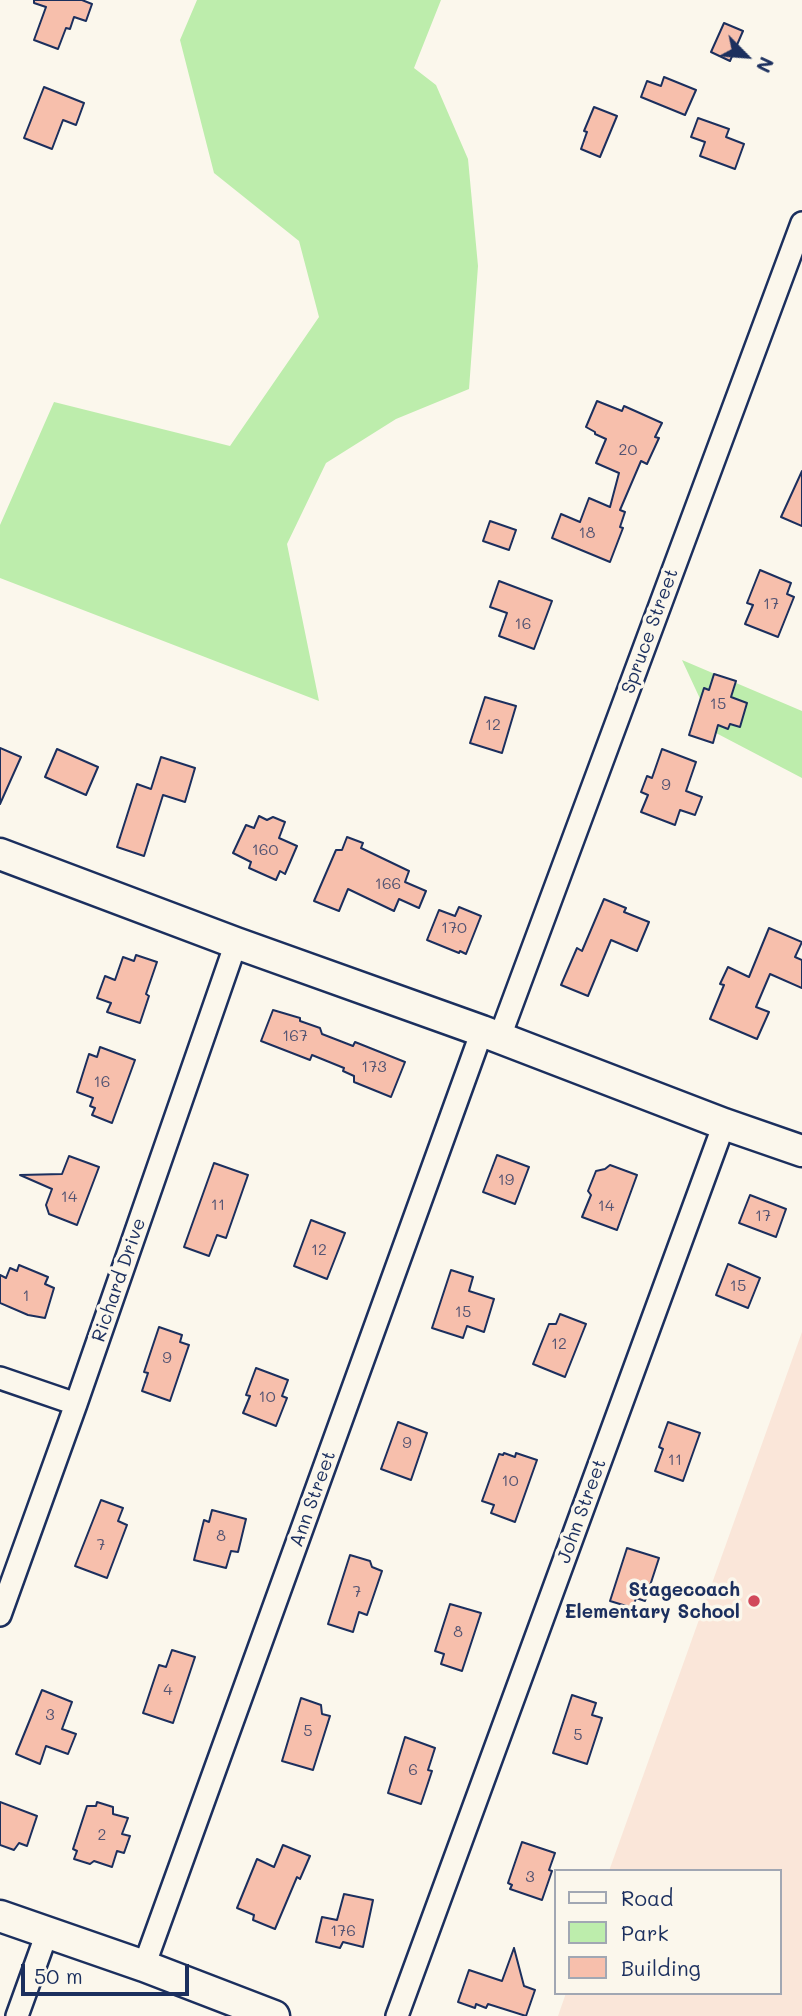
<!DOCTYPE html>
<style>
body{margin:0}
#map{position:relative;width:802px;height:2016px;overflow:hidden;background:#fbf7ec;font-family:Mali,sans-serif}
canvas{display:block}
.legend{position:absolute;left:554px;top:1869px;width:228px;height:126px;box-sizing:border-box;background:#fbf7ec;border:2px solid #a1a7b3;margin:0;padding:9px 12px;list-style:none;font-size:21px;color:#1b2f5e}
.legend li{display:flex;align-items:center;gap:14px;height:35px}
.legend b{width:35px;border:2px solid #a1a7b3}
.north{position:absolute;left:711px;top:21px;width:70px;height:70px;-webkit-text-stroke:5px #fbf7ec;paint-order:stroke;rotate:115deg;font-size:19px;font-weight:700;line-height:28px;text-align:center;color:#1b2f5e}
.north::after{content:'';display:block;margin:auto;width:24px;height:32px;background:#1b2f5e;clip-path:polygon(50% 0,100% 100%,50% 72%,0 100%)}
.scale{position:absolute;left:21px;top:1964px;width:168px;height:32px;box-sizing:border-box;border:4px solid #1b2f5e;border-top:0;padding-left:9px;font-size:21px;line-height:24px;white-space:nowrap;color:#1b2f5e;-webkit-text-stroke:5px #fbf7ec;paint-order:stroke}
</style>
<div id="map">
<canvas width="802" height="2016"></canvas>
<ul class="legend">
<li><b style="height:9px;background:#fbf7ec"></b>Road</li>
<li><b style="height:19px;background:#bdedac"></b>Park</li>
<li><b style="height:19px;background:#f7bfac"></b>Building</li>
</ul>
<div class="north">N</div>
<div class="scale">50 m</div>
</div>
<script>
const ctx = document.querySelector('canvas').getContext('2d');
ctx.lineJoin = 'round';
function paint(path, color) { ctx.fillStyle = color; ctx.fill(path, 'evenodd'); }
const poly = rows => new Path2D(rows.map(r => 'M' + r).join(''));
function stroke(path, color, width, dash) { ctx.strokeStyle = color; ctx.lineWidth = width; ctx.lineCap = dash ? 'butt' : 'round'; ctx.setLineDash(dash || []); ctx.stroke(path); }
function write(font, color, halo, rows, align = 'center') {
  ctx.font = font + ' Mali,sans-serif'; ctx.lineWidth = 7; ctx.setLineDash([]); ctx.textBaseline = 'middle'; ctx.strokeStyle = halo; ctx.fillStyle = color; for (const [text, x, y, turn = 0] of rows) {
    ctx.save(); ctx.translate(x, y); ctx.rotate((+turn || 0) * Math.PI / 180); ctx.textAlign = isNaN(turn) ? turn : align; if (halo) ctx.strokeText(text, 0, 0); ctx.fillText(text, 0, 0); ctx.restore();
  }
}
paint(poly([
 [802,1332,802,2016,558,2016,566,1993,779,1993,779,1871,609,1871]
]), '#fae6d9');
paint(poly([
 [197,0,441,0,414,68,436,85,468,159,478,266,469,389,396,419,326,463,287,544,319,701,0,578,0,525,54,402,230,446,319,317,299,241,214,173,180,40],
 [682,660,802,711,802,778,716,733]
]), '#bdedac');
const building = poly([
 [34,0,82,0,92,4,86,21,74,17,70,29,66,28,58,49,34,40,46,7,34,3,34,0],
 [724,23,743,31,730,61,711,52,724,23],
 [664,77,696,90,685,115,641,97,647,81,661,86,664,77],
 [44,87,84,103,76,125,63,120,52,149,24,138,44,87],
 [594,107,617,116,600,157,581,149,587,132,584,131,594,107],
 [698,118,729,129,726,137,744,144,735,169,700,156,705,142,691,137,698,118],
 [597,401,622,411,624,406,662,423,655,437,659,438,647,464,641,461,620,510,625,512,620,527,623,528,610,562,552,538,561,514,580,522,589,498,610,507,619,473,596,463,606,439,595,434,595,432,586,427,597,401],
 [802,471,802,526,781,517,802,471],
 [490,521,516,530,509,550,483,541,490,521],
 [760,570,791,583,787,594,794,597,778,637,745,624,753,605,747,603,760,570],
 [499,581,552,601,534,649,499,636,507,613,490,607,499,581],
 [714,674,736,681,731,697,747,703,740,727,730,724,728,729,718,725,713,743,689,735,704,688,709,690,714,674],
 [485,697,516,706,502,753,470,743,485,697],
 [0,748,21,757,0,804,0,748],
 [57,749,98,767,86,795,45,777,57,749],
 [662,749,696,762,686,791,702,797,695,815,680,810,675,825,641,812,648,795,641,792,647,776,652,778,662,749],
 [161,757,195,768,185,802,163,795,144,856,117,847,137,784,151,789,161,757],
 [259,816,267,820,273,817,285,822,279,838,297,846,285,874,280,871,276,880,249,868,251,862,233,853,246,825,254,828,259,816],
 [347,837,363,843,361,848,409,871,405,882,426,891,419,908,399,899,394,911,348,889,339,911,314,901,336,850,342,850,347,837],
 [604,899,626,908,624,912,649,922,637,951,611,940,588,996,561,985,577,948,582,951,604,899],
 [459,907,481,916,466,954,460,951,459,953,427,940,439,910,455,916,459,907],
 [769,928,802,942,795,957,802,960,802,988,770,974,756,1007,769,1012,757,1039,710,1019,724,985,720,984,728,967,749,977,769,928],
 [136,955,157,962,146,994,149,996,140,1023,107,1012,111,1003,97,998,105,976,115,980,123,957,134,961,136,955],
 [273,1010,300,1018,300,1021,320,1028,322,1034,353,1046,355,1042,405,1062,391,1097,354,1082,354,1076,343,1071,344,1068,312,1055,310,1060,261,1041,273,1010],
 [100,1047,135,1060,112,1123,92,1115,95,1108,90,1106,93,1098,77,1092,89,1054,97,1057,100,1047],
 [497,1155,529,1167,515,1204,483,1192,497,1155],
 [69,1156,99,1167,77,1225,49,1214,46,1205,52,1189,20,1175,62,1174,69,1156],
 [214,1163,248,1175,226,1238,217,1235,209,1256,184,1247,214,1163],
 [610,1165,637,1175,617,1230,582,1217,591,1195,588,1191,596,1171,605,1169,610,1165],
 [750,1195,786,1209,776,1237,739,1223,750,1195],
 [311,1220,345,1233,327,1279,294,1266,311,1220],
 [728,1264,760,1278,748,1308,716,1295,728,1264],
 [19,1265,48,1277,45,1284,54,1288,45,1318,28,1315,0,1303,0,1275,6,1278,10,1268,17,1271,19,1265],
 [451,1270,473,1277,469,1291,494,1299,484,1332,467,1326,463,1338,432,1328,451,1270],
 [560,1314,586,1324,565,1377,533,1364,549,1324,556,1324,560,1314],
 [159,1327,182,1335,180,1342,189,1345,170,1401,142,1391,148,1373,144,1372,159,1327],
 [256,1368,288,1380,282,1396,287,1398,276,1426,243,1413,250,1396,246,1395,256,1368],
 [398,1422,427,1433,411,1480,381,1469,398,1422],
 [668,1422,700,1433,683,1481,655,1471,663,1449,659,1447,668,1422],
 [504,1453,515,1457,516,1453,537,1460,515,1522,491,1513,494,1505,482,1501,499,1454,503,1455,504,1453],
 [101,1500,123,1508,118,1521,127,1525,107,1578,75,1566,101,1500],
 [212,1510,246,1519,238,1552,231,1551,226,1568,194,1560,204,1520,209,1522,212,1510],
 [627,1548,659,1558,645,1601,636,1598,633,1608,610,1601,627,1548],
 [350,1555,370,1561,372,1567,382,1571,367,1615,359,1612,353,1632,328,1624,350,1555],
 [450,1604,481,1613,462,1671,441,1664,444,1654,435,1651,450,1604],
 [172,1650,195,1657,173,1723,143,1713,159,1665,166,1667,172,1650],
 [42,1690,72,1702,62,1729,76,1734,68,1754,46,1746,40,1764,16,1754,42,1690],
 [572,1695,596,1703,592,1715,602,1718,587,1764,553,1753,572,1695],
 [301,1698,321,1705,322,1714,330,1716,313,1770,282,1761,301,1698],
 [405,1737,435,1748,428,1770,432,1771,421,1804,388,1793,405,1737],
 [0,1802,37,1816,27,1846,19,1843,14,1850,0,1845,0,1802],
 [97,1802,113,1807,113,1814,128,1818,122,1834,130,1836,124,1853,117,1851,112,1867,94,1861,90,1864,74,1859,77,1851,73,1849,87,1806,96,1806,97,1802],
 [522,1842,555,1853,549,1870,552,1871,542,1900,510,1889,512,1885,508,1883,522,1842],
 [283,1845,310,1856,300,1879,297,1877,275,1929,253,1920,254,1915,237,1908,257,1859,274,1867,283,1845],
 [344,1894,373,1900,363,1947,343,1942,340,1948,316,1942,322,1917,337,1920,344,1894],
 [514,1948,524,1986,535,1990,526,2016,488,2004,486,2008,476,2004,475,2008,458,2002,469,1970,502,1981,514,1948]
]);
paint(building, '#f7bfac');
stroke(building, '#1b2f5e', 2);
const street = poly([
 [499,1039,802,223],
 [0,1378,76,1404],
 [0,1615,76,1404,236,943],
 [144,1966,482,1031],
 [17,2016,47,1933],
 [397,2016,724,1124]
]);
const secondary = poly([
 [0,854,236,943,482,1031,724,1124,802,1151],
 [0,1916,144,1966,274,2016]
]);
stroke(street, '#1b2f5e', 26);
stroke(secondary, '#1b2f5e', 35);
stroke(street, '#fbf7ec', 21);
stroke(secondary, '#fbf7ec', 30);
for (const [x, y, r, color] of [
 [754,1601,7,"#d1495b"]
]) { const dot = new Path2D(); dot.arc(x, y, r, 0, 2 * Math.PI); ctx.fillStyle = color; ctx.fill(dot); stroke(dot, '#fbf7ec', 2.5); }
write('16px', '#525372', null, [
 ["20",628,450],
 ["18",587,533],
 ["17",771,604],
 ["16",523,624],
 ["15",718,704],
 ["12",493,725],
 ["9",666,785],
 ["160",265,850],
 ["166",388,884],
 ["170",454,928],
 ["167",295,1036],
 ["173",374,1067],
 ["16",102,1082],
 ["19",506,1180],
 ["14",69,1197],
 ["11",218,1205],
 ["14",606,1206],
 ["17",763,1216],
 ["12",319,1250],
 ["15",738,1286],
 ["1",26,1296],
 ["15",463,1312],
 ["12",559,1344],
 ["9",167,1358],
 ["10",267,1397],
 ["9",407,1443],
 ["11",675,1460],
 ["10",510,1481],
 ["8",221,1536],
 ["7",101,1545],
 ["7",357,1592],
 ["8",458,1632],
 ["4",168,1690],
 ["3",50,1715],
 ["5",308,1731],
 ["5",578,1735],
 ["6",413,1770],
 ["2",102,1835],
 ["3",530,1877],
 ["176",343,1931]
]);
write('19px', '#1b2f5e', '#fbf7ec', [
 ["Spruce Street",650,631,-70],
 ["Richard Drive",119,1280,-71],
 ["Ann Street",313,1499,-70],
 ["John Street",582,1511,-70]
]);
write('bold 19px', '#1b2f5e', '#fbf7ec', [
 ["Stagecoach",740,1590],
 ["Elementary School",740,1612]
], 'right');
</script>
